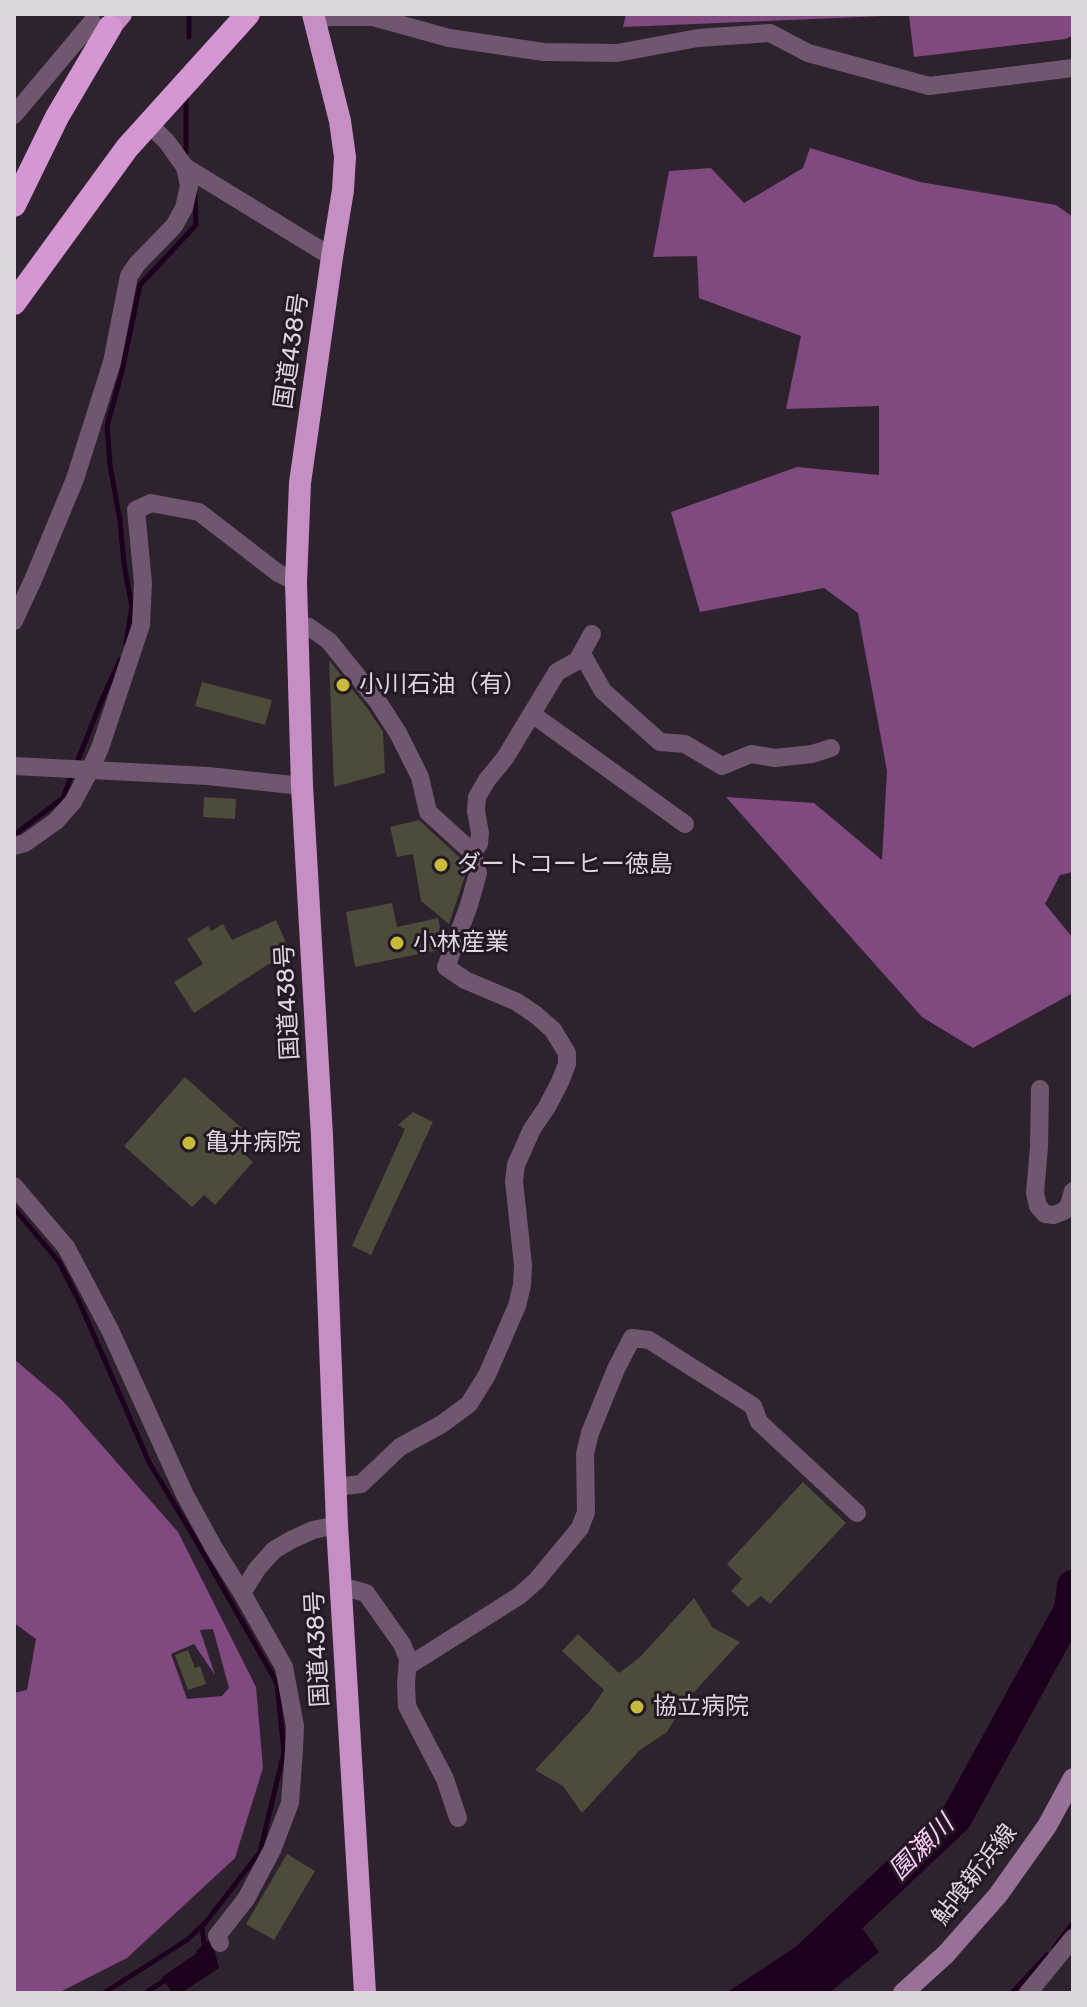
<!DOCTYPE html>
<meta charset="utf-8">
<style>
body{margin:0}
#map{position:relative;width:1087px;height:2007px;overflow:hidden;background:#2e222e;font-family:Rubik,sans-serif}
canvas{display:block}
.frame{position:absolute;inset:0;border:16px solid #ded6de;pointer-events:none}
</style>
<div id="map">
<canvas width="1087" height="2007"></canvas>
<div class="frame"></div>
</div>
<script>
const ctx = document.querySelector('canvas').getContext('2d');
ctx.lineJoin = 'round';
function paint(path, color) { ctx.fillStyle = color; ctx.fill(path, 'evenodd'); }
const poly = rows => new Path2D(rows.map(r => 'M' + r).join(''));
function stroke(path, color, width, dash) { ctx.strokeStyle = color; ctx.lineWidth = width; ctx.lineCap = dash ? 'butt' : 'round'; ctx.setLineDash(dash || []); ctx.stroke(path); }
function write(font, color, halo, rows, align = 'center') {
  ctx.font = font + ' Rubik,"Noto Sans JP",sans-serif'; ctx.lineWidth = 6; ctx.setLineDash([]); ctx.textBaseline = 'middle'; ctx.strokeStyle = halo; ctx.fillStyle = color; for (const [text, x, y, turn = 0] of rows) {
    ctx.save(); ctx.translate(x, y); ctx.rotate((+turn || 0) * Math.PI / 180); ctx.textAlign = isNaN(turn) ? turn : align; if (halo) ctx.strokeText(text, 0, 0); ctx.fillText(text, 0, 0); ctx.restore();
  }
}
paint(poly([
 [626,14,1073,14,1073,35,1066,39,914,57,909,15,623,27],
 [810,148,920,182,1056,205,1073,217,1073,872,1060,875,1045,904,1073,938,1073,993,973,1048,922,1017,726,797,814,803,882,860,887,771,858,613,824,588,700,612,671,512,797,467,879,475,879,406,786,409,801,336,699,298,697,256,653,257,669,171,711,168,744,203,803,168],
 [14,1359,62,1400,178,1532,256,1687,263,1768,235,1858,127,1958,58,1993,14,1993,14,1693,27,1690,36,1639,14,1623],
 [213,1629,229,1688,222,1696,187,1699,171,1654,194,1644,215,1675,200,1630]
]), '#804980');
paint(poly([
 [850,1911,879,1952,829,1993,726,1993],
 [211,1938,219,1968,181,1993,172,1993,162,1977,197,1953,196,1951]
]), '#1d001e');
stroke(poly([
 [189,14,189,37],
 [186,152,186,95],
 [126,643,132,607,124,564,120,521,110,465,107,426,122,371,140,285,196,225,195,194],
 [76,765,103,697,120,660],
 [14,835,63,798,72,774],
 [14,1208,59,1262,79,1301,149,1462,194,1537,277,1683,284,1752,260,1852,206,1922,187,1940,104,1993],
 [202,1928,205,1949],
 [1054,1948,1073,1923],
 [148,1991,169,1978],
 [1012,1993,1047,1955]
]), '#1d001e', 5);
stroke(poly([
 [770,1993,956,1818,1070,1610,1073,1586]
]), '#1d001e', 32);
paint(poly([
 [329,660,368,709,383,732,385,773,334,787],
 [202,682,272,700,265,725,195,706],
 [204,797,236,799,235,819,203,817],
 [419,820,461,859,466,873,449,924,421,901,413,854,397,857,390,827],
 [392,903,397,927,438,918,443,941,439,950,355,967,346,912],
 [276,920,291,954,267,965,194,1013,174,982,203,964,187,939,208,926,211,931,223,924,232,940],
 [185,1077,255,1140,243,1153,253,1162,215,1205,204,1195,192,1207,124,1146],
 [413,1112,433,1122,371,1255,352,1246,405,1129,398,1125],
 [803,1482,846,1523,770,1604,761,1596,748,1607,731,1591,742,1579,727,1564],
 [694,1598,713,1628,740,1642,685,1702,667,1732,640,1750,582,1813,563,1786,535,1770,589,1712,604,1690,562,1651,578,1634,619,1673,639,1658],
 [188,1650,195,1668,200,1666,206,1684,188,1690,175,1655],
 [287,1854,315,1871,274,1940,246,1924]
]), '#4d4b39');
stroke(poly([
 [314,17,373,17,449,38,544,52,617,53,698,38,770,33,808,53,929,86,1073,68],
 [14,115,92,22],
 [185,167,332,257],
 [14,621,33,580,75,479,112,362,129,276,137,264,174,226,184,208,189,186,185,167,167,142,155,130],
 [297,624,309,627,329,641,378,702,398,733,420,777,428,812,472,852,478,873,469,905,446,967,465,980,517,1002,536,1015,553,1030,567,1053,567,1064,560,1082,547,1107,532,1129,516,1165,514,1181,523,1265,522,1285,517,1306,487,1375,469,1404,442,1424,400,1447,361,1484,336,1487],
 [582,654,603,691,660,742,685,744,722,766,751,754,775,758,812,754,831,748],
 [532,714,685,824],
 [14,766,208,776,302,786],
 [14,846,25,843,56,821,73,802,90,770,100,748,141,625,143,583,136,510,151,503,199,512,278,573,296,582],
 [472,852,479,844,480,833,476,811,477,797,487,780,505,758,557,672,577,661,592,634],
 [1040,1089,1039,1147,1035,1193,1038,1206,1045,1214,1054,1215,1064,1211,1069,1205,1073,1191],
 [14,1186,66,1247,110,1330,185,1495,214,1548,242,1593],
 [340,1586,366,1593,402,1644,408,1659,406,1684,407,1706,445,1779,458,1818],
 [408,1666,519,1596,536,1581,580,1528,586,1512,585,1454,590,1433,616,1369,632,1338,649,1340,753,1406,759,1422,857,1513],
 [220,1943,217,1936,246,1899,272,1850,290,1803,294,1750,295,1726,284,1667,242,1593,257,1569,274,1550,291,1540,313,1530,337,1525],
 [1028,1993,1073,1938]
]), '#6f576f', 18);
stroke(poly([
 [903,1993,946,1954,998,1895,1047,1826,1073,1778]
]), '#987197', 20);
stroke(poly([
 [313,14,340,121,345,157,343,190,332,257,300,483,296,582,302,786,322,1136,337,1525,365,1993],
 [110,27,121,14]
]), '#c68ec5', 22);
stroke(poly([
 [14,205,57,117,110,27],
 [14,303,127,148,248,14]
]), '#d497d3', 24);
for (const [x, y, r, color] of [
 [343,685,8,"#c6bb3c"],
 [441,865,8,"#c6bb3c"],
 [397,943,8,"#c6bb3c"],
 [189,1143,8,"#c6bb3c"],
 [637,1707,8,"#c6bb3c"]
]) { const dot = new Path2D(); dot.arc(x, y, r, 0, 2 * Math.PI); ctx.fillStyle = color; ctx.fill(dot); stroke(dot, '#241824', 3); }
write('24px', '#ded6de', '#241824', [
 ["国道438号",292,351,-82],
 ["国道438号",288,1002,-93],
 ["国道438号",318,1649,-93],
 ["鮎喰新浜線",975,1875,-52]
]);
write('24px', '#ded6de', '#241824', [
 ["小川石油（有）",359,685],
 ["ダートコーヒー徳島",457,865],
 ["小林産業",413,943],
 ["亀井病院",205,1143],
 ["協立病院",653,1707]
], 'left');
write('italic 26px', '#fbcbfa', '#241824', [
 ["園瀬川",922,1848,-45]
]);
</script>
